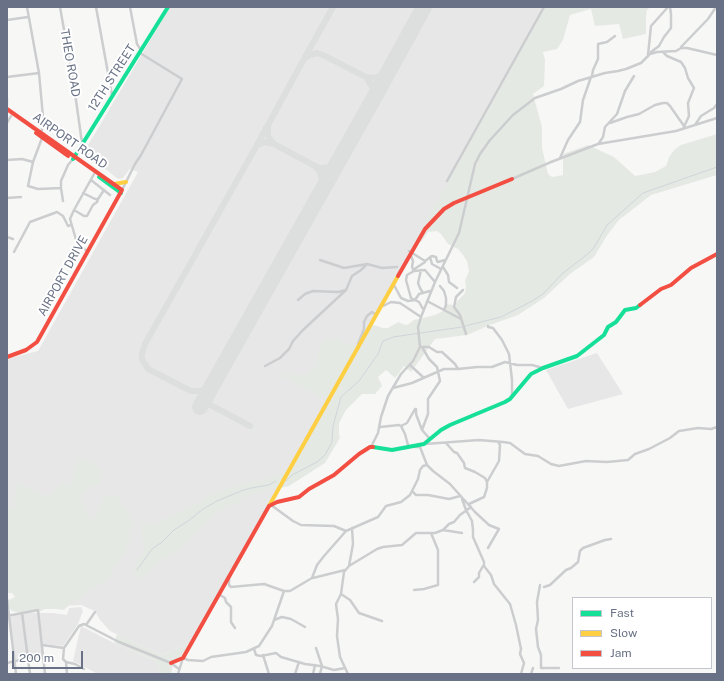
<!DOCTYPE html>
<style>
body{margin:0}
#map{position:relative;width:724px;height:681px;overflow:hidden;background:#f7f7f6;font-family:"Public Sans",sans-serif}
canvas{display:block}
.frame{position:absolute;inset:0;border:8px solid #687185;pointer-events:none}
.legend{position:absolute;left:572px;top:597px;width:140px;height:72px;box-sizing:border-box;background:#fff;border:1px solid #c3c6ce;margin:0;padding:5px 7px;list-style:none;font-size:12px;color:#687185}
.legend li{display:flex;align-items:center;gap:8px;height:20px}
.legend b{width:20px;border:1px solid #c3c6ce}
.scale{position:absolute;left:12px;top:651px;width:71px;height:18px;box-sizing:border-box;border:2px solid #687185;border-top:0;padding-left:5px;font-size:12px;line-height:14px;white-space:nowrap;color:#687185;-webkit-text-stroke:3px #fff;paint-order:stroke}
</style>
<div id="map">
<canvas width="724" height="681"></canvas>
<div class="frame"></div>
<ul class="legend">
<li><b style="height:5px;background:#16e098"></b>Fast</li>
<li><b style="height:5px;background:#ffcf43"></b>Slow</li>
<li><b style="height:5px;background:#f24e42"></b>Jam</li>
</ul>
<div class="scale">200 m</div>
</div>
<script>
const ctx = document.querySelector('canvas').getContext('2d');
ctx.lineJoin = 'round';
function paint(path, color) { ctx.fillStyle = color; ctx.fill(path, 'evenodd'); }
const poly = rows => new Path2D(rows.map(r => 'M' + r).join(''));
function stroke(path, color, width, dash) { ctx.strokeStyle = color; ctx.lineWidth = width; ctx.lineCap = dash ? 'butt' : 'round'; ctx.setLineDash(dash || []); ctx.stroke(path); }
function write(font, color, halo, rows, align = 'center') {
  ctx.font = font + ' "Public Sans",sans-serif'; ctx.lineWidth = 4; ctx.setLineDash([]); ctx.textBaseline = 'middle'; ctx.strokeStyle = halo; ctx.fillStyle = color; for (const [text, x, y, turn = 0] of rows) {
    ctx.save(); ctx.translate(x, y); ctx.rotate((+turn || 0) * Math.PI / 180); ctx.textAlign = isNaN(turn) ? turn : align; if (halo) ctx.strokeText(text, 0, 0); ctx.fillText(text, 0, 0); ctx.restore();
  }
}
paint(poly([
 [170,7,545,7,370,324,190,643,162,655,110,631,100,620,95,611,81,605,60,606,7,575,7,359,38,351,138,172,130,169,123,178,118,179,84,152],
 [597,353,623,394,568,409,546,370],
 [81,607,83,611,78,624,63,646,42,644,42,655,15,659,10,617,27,613,53,613,67,615,69,608],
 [81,626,114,643,154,660,158,665,159,674,98,674,73,661]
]), '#e7e7e8');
paint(poly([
 [545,7,650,7,647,10,646,16,646,34,623,39,619,24,595,26,591,9,570,15,563,40,557,49,543,52,545,60,544,86,533,94,542,127,542,148,548,174,552,177,563,175,563,154,588,145,614,157,635,176,655,172,666,166,669,157,675,149,681,145,717,134,717,175,651,195,619,220,608,234,594,257,570,274,544,298,518,315,490,325,467,335,435,339,411,372,404,366,395,378,386,370,378,377,382,386,375,394,362,394,346,410,339,423,339,434,340,438,325,463,289,486,257,493,216,513,205,526,190,539,177,552,163,559,141,579,133,578,132,571,144,552,141,524,145,522,149,524,160,521,199,502,209,495,243,483,263,480,286,472,326,400,276,373,299,375,307,374,314,369,317,362,320,345,325,340,335,338,341,339,343,344,353,345,359,343,370,324,383,328,388,328,398,322,406,325,409,324,414,320,435,315,443,311,446,304,454,305,465,293,466,287,465,281,469,271,467,261,463,255,458,249,448,244,441,234,437,231,428,232,421,242,416,239],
 [79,454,84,458,95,463,103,473,99,484,89,488,83,494,84,510,89,517,95,516,103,499,108,494,118,497,127,509,133,525,129,545,106,581,88,591,80,599,71,603,64,610,56,609,45,609,39,612,20,613,12,611,8,607,7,601,15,597,12,593,7,593,7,507,14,509,15,493,18,482,50,498,61,482,70,486],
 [117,634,162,655,190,643,180,658,174,660,171,674,159,674,158,665,154,660,114,643]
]), '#e5e9e4');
stroke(poly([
 [465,326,501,317,532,301,543,294,562,274,590,252,595,246,607,225,643,193,717,167],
 [286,481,292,475,317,462,325,455,332,442,333,426,341,397,359,381,378,354,383,341,393,337,462,327],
 [137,570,152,549,162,542,174,530,188,521,203,509,217,501,241,491,251,488,269,485,276,481]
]), '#d0d5da', 1);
stroke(poly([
 [305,57,333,7],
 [366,77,373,88,374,98],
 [274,144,268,136,268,125,304,59,310,55,317,53,323,55,366,77,376,78,388,71],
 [257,145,267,126],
 [315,166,320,172,324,188],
 [211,387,202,391,191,391,148,369,142,359,142,354,145,344,257,145,266,142,274,144,315,166,321,168,330,167,337,163],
 [203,401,250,426]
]), '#dddede', 6);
stroke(poly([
 [200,407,374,98,424,7]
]), '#dddede', 16);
stroke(poly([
 [27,7,39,73,43,117,42,130,40,132],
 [60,7,74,86,82,143],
 [96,7,112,95],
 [130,7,137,44,141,50],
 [7,20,28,17],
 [681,47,708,19,716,7],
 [651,52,659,46,664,37,671,28,671,14,670,7],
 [663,52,667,56,681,62,685,68,688,78,694,88,688,103,689,116,683,129],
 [648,55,651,26,668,7],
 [592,76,593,70,598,59,598,44,607,42,615,36],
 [7,77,39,73],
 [7,98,7,105],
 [7,123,11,116],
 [610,123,627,117,639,114,655,105,663,103,667,103,670,106,684,126],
 [695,125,701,116,714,108,717,104],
 [42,138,33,162,28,186,38,189,61,188],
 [599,143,603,137,605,127,617,114,625,91,634,76],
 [560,158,568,140,580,122,583,100,591,77],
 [7,160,22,159,33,162],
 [512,179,551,162,598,144,676,131,717,118],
 [91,180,110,195],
 [447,181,544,7],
 [122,190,135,164,141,155,182,79,140,53],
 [83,193,95,199,98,199],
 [7,198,21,197],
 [63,201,61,188,61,181,68,165,73,159],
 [74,210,84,216,87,216,93,205,97,202,98,199,104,190],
 [7,237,13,239],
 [87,251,77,243,70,219,74,210,94,174],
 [409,251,425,261,432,256,436,257,437,261,438,262,445,260],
 [14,252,30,222,57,212,63,216,68,226,71,225],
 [411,256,413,261,412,267,414,271,425,270,435,282],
 [430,257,432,264,441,269],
 [320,260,344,268,367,264,382,268,397,267],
 [443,267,448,275,449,282,457,288],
 [413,270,425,262],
 [421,270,418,283,420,288,423,293],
 [414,271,407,275,406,280,411,298,419,302,423,309],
 [394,285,401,298,408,301,415,300,419,294,430,291],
 [440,286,444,291,446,298,446,305,444,310],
 [463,290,456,297,454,307,460,315,466,334],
 [298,300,305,294,313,291,338,292,346,290,352,276,361,270,367,264],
 [427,301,461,319],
 [383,306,391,302,400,303,421,317],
 [488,326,488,327,493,328,502,340,509,354,512,380,512,395],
 [358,344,364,329,364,322,367,316,372,312,375,314],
 [422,347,429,359,437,367,440,381,428,399,428,414,422,430],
 [422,347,429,347,437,352,442,352,455,364,458,369],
 [410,365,424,378],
 [265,366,280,358,289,349,293,341,303,330,346,290],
 [393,388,412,383,444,369,458,369,477,367,492,367,505,362,517,365,532,365,543,368],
 [416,409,416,414,422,430,430,439],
 [380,427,399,425,401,426],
 [446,443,454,452,457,453,464,463,465,468,475,472,485,478,487,482],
 [425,444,479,440,503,442,510,443,525,454,538,456,551,464,559,466,586,461,607,462,628,460,635,454,649,449,670,438,679,431,698,428,711,429,717,427],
 [410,446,408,445,405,434,401,426,407,423,415,409],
 [371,447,378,433,381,417,388,396,401,374,413,361,420,347,418,327,421,317,435,282,459,233,475,164,480,154,490,140,513,115,535,98,561,89,578,81,605,73,618,71,626,69,641,63,650,54,657,52,676,51,681,48,687,48,717,55],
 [415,447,420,447,427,465,433,471,450,484,475,512,489,525,499,529,488,548],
 [413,492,416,495,428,495,449,499,460,496],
 [462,499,466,510,472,521,473,530,473,537,484,562,484,566,491,575,494,584,510,604,516,625,521,649,520,654,524,663,521,674],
 [469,504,484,497,487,488,487,482,499,461,500,445,498,442],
 [271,505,293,521,301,525,334,526,346,531],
 [443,530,449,524,454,522,460,515,471,507],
 [349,566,377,549,383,547,402,545,416,533,435,533,443,530,462,533],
 [313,578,345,570],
 [229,579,229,585,231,587,264,584,284,591],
 [474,582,479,577,479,573,483,566],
 [540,585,537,602,538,620,536,629,538,647,541,655,541,668,559,668],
 [544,587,550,585,566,570,571,568,578,562,580,551,583,548,605,540,611,539],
 [414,590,424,589,438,585,438,550,431,533],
 [341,594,350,600,359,613,382,621],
 [220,595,225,598,226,602,231,607,231,622,235,628],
 [7,599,16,674],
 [22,613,30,674],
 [7,616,38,610,45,674],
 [274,620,282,617,291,619,305,627],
 [86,625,95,612],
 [42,645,64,648],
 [316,648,322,666,320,674],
 [254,649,256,655,261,656,276,653,281,657,305,664,320,666,334,670,345,668],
 [263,655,269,674],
 [66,662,75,664,84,669],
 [7,663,28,658,42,656],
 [67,674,66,662,63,659,64,648,79,626,84,624,119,642,171,663,179,669],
 [178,674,183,658,188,660,203,661,211,657,246,652,259,646,272,626,284,591,290,591,312,578,317,565,324,556,346,531,378,517,386,506,401,502,410,495,418,479,420,470,423,466,427,465],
 [295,674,299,662],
 [313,674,315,665],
 [348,674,340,657,337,636,338,619,336,604,341,594,344,572,349,566,353,544,352,528],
 [531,674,533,668]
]), '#cccdcf', 2.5);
stroke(poly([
 [73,159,168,7],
 [99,177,121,193],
 [373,447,392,450,424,444,441,430,450,425,505,402,510,399,531,374,543,368,577,356,604,335,608,327,616,322,625,310,636,308,640,305]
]), '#16e098', 4);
stroke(poly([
 [114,184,126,182],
 [269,506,398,276]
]), '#ffcf43', 4);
stroke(poly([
 [7,109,122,190,37,342,26,350,7,357],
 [36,133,68,156],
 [398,276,425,229,444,209,454,203,512,179],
 [640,305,661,289,671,285,691,268,717,254],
 [171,663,183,658,269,506,277,502,299,497,309,489,334,475,359,454,370,447,373,447]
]), '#f24e42', 4);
write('12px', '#687185', '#fff', [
 ["THEO ROAD",70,63,80],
 ["12TH STREET",112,78,-57],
 ["AIRPORT ROAD",70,141,35],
 ["AIRPORT DRIVE",63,276,-61]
]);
</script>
